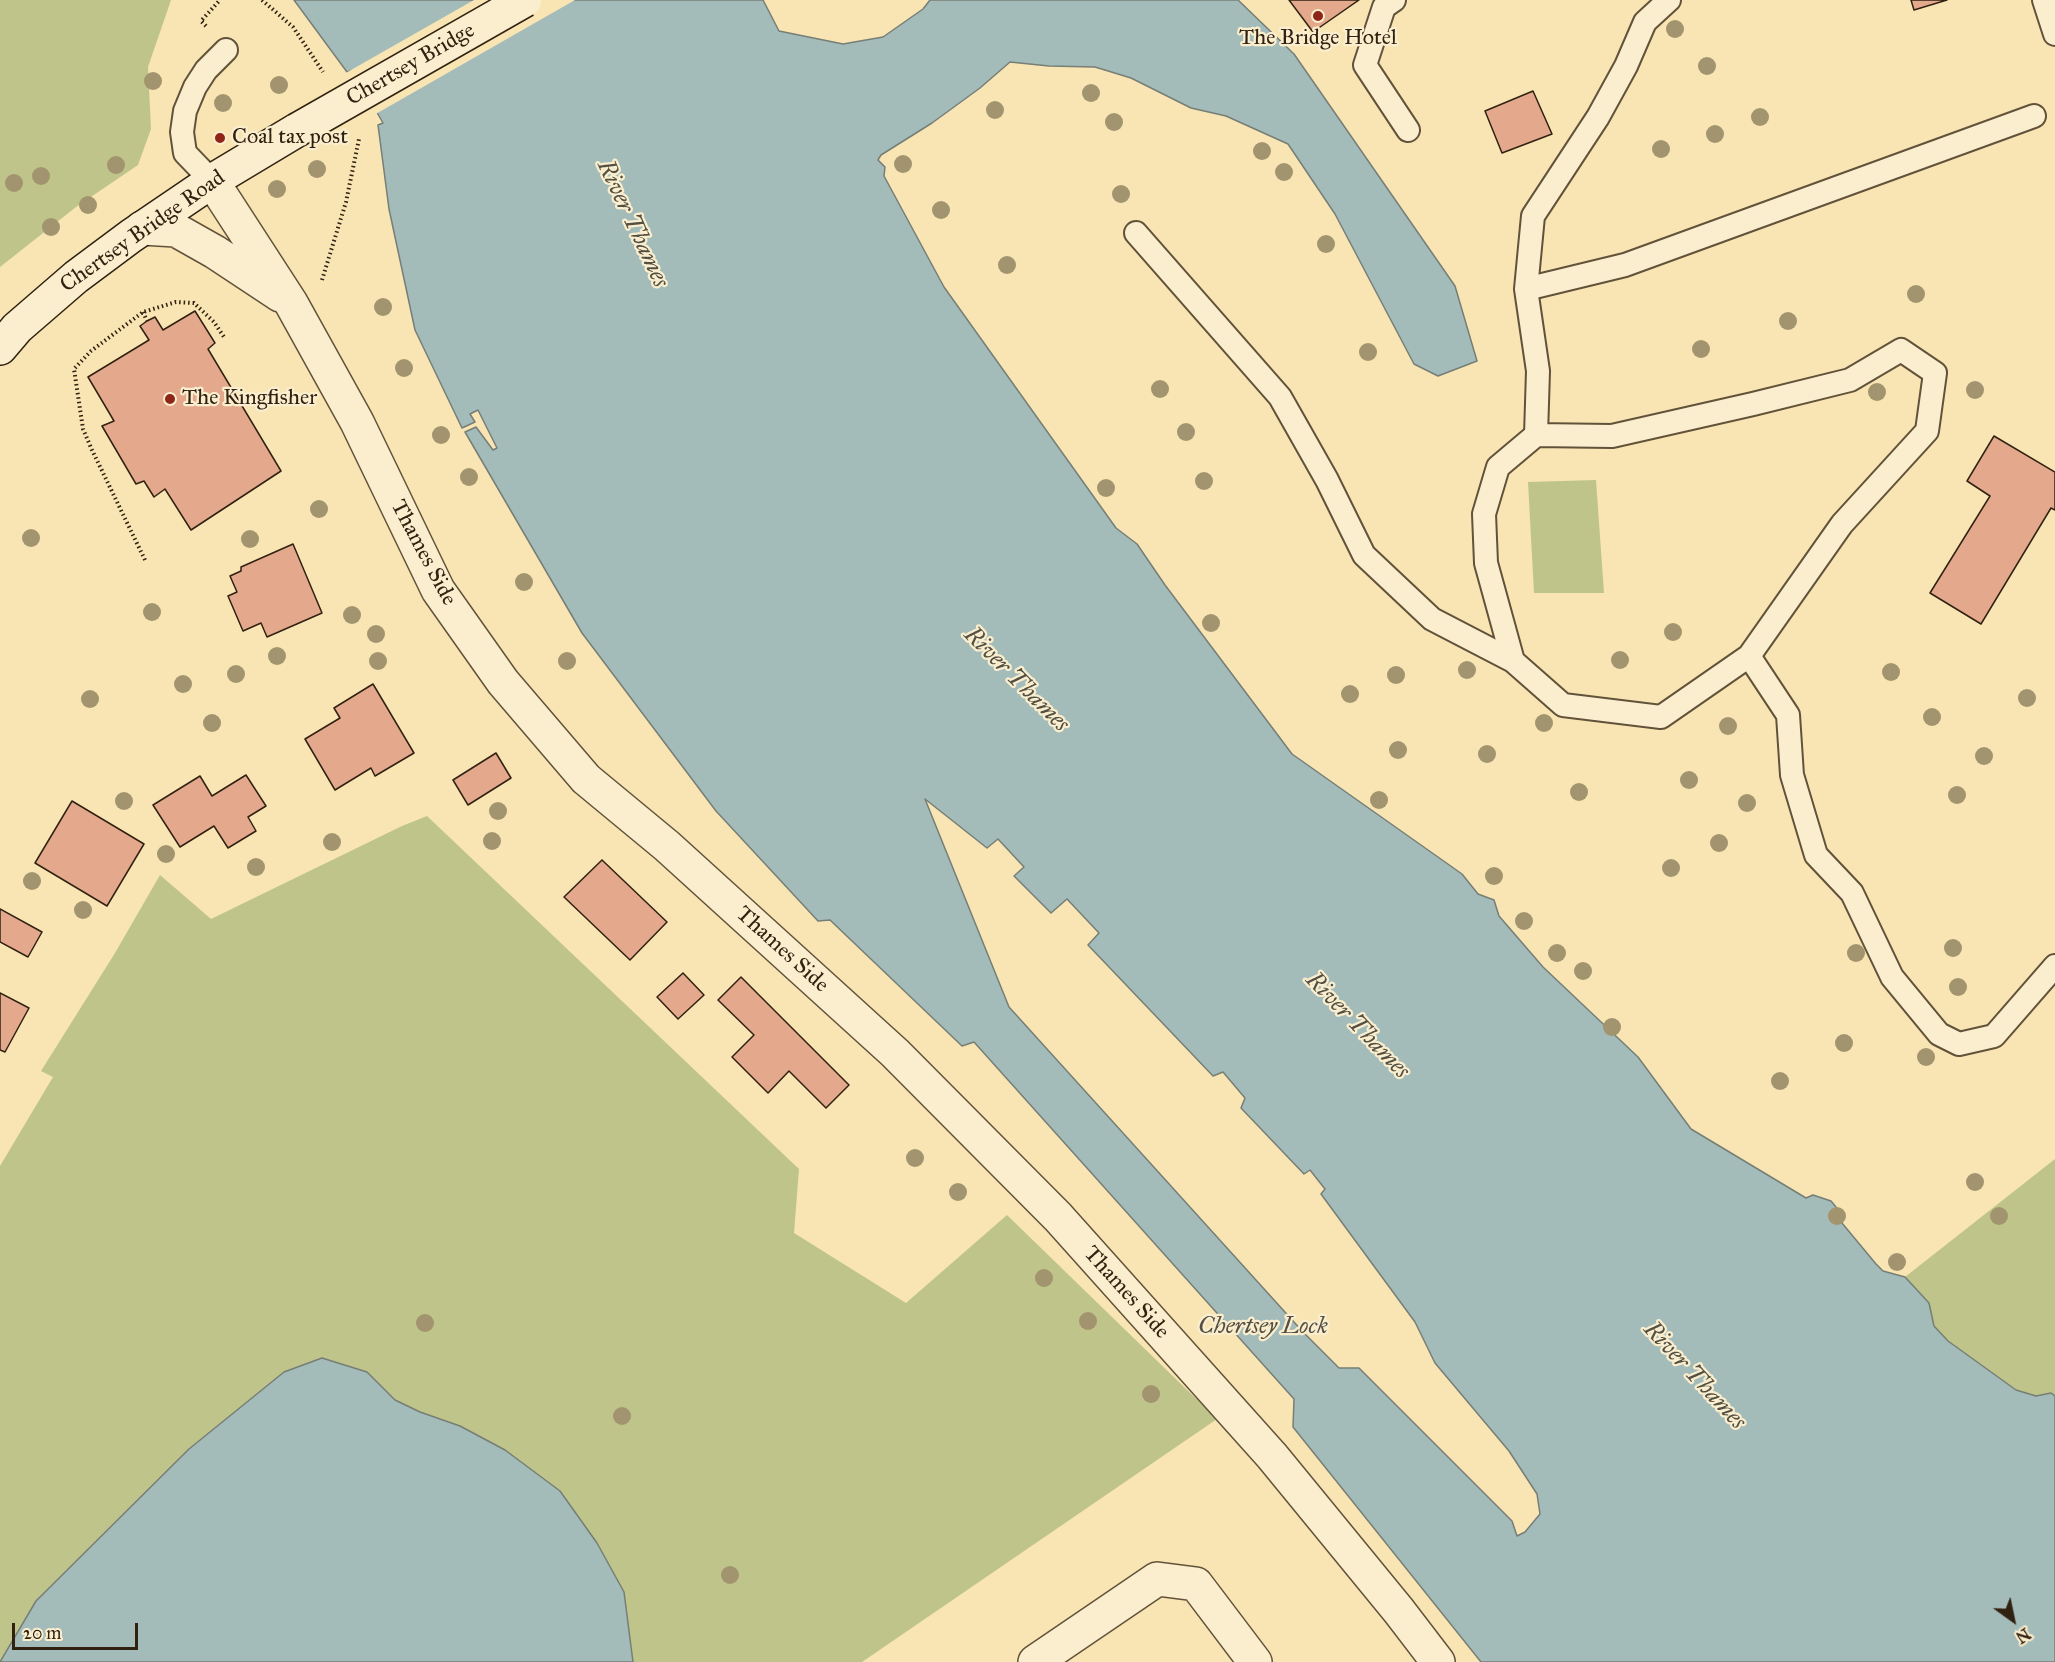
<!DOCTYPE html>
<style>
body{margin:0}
#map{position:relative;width:2055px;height:1662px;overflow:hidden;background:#f8e5b3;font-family:"IM FELL Great Primer",serif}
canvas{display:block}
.north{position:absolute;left:1983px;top:1590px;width:60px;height:60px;-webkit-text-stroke:4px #faeece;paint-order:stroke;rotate:147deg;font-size:16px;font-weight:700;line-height:24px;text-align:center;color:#302111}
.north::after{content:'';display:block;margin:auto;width:21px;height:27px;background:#302111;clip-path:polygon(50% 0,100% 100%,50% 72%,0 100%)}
.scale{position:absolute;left:12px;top:1623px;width:126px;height:27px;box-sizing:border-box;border:3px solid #302111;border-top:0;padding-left:8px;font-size:18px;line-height:21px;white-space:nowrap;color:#302111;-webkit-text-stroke:4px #faeece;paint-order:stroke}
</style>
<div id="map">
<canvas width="2055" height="1662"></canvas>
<div class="north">N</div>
<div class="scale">20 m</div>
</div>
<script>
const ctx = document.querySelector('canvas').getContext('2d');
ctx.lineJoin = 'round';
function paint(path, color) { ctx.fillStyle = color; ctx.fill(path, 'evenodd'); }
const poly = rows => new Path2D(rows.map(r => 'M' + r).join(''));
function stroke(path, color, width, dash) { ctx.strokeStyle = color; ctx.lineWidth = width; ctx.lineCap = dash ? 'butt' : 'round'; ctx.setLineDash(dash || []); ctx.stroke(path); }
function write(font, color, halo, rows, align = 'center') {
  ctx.font = font + ' "IM FELL Great Primer",serif'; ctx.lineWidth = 4.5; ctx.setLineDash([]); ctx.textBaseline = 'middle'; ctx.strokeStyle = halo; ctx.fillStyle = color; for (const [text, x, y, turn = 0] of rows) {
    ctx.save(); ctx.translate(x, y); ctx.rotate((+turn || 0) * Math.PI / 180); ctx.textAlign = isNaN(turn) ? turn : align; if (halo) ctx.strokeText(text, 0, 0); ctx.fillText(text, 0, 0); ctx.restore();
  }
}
paint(poly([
 [0,0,171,0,148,67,151,129,138,165,76,207,0,267],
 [1596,480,1604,593,1534,593,1528,482],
 [427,816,799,1169,794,1233,906,1303,1007,1215,1217,1419,862,1662,633,1662,624,1592,597,1543,560,1491,505,1450,394,1400,367,1372,284,1372,189,1449,36,1601,0,1661,0,1166,53,1077,41,1071,115,953,160,875,211,919,402,826],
 [2055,1159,2055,1396,2051,1393,2036,1396,2016,1390,1948,1341,1934,1326,1929,1303,1905,1277]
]), '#bfc48b');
const water = poly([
 [294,0,763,0,779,31,843,44,883,37,923,9,930,0,1238,0,1294,54,1455,286,1477,361,1438,376,1414,364,1335,214,1288,144,1226,116,1191,108,1131,78,1095,67,1049,66,1010,62,980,88,932,123,881,155,878,160,885,167,884,176,944,287,1116,528,1137,544,1165,585,1292,754,1462,874,1478,894,1494,900,1499,916,1543,967,1638,1057,1691,1129,1806,1198,1813,1195,1831,1201,1836,1207,1837,1217,1876,1264,1883,1271,1905,1277,1929,1303,1934,1326,1948,1341,2016,1390,2036,1396,2051,1393,2055,1396,2055,1662,1481,1662,1293,1427,1294,1399,974,1042,962,1046,830,920,818,921,716,811,582,633,465,432,476,427,493,450,497,448,478,410,470,414,475,422,462,428,415,330,389,209,378,125,383,123,353,70,347,72,294,0],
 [925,799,987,848,998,839,1024,867,1014,876,1051,913,1067,899,1099,933,1088,945,1213,1076,1223,1072,1245,1098,1241,1108,1304,1174,1310,1170,1325,1189,1321,1194,1415,1322,1435,1363,1509,1451,1537,1494,1540,1514,1525,1532,1517,1536,1512,1521,1359,1368,1339,1368,1303,1332,1009,1007,925,799],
 [322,1358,367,1372,395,1400,420,1412,460,1426,505,1450,560,1491,597,1543,624,1592,633,1662,0,1662,36,1601,189,1449,284,1372,322,1358]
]);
paint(water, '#a4bcb9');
stroke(water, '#767e76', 1.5);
paint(poly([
 [474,0,575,0,374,115,351,74,344,74]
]), '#f8e5b3');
const building = poly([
 [1289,0,1359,0,1313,32,1289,0],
 [1911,0,1947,0,1914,10,1911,0],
 [1533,91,1552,134,1502,153,1485,111,1533,91],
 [195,311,215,343,208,349,281,471,191,530,165,489,154,497,144,481,136,484,102,426,114,421,88,377,149,340,140,326,147,321,155,317,163,330,195,311],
 [1994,436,2055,472,2055,510,2051,508,1981,624,1930,593,1990,496,1967,481,1994,436],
 [293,544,322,613,267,637,261,623,243,631,228,596,237,592,230,576,241,571,241,567,293,544],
 [373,684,414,753,375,776,371,768,335,790,305,739,340,718,334,708,373,684],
 [496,753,511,778,468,805,453,780,496,753],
 [246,775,266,806,248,817,256,831,228,848,214,826,180,847,153,805,200,776,212,796,246,775],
 [72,801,144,844,107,906,35,863,72,801],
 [602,860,667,922,630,960,564,897,602,860],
 [0,909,42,932,28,957,0,942,0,909],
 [683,973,704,995,678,1019,657,997,683,973],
 [741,977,849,1085,826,1108,789,1071,768,1093,732,1057,754,1035,718,1000,741,977],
 [0,993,29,1008,5,1052,0,1050,0,993]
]);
paint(building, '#e4a98c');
stroke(building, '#302111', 1.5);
const service = poly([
 [1394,0,1384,7,1365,65,1408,130],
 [1669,0,1645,22,1626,66,1598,117,1533,216,1526,289,1538,371,1536,435,1498,467,1484,514,1486,563,1513,661,1563,705,1661,717,1749,656,1788,715,1792,775,1816,855,1852,893,1892,977,1939,1034,1959,1044,1994,1036,2055,966],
 [2044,0,2055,34],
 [212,181,185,153,182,132,185,111,195,87,206,70,226,50],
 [1136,233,1280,397,1327,480,1364,555,1432,619,1513,661],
 [1526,289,1625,265,2034,116],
 [1536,435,1612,436,1753,404,1850,380,1901,350,1935,373,1927,431,1842,524,1749,656]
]);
const minor = poly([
 [1035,1662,1157,1579,1196,1584,1255,1662]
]);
const tertiary = poly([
 [212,181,291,303,357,422,438,590,503,682,586,779,667,846,895,1053,1058,1217,1272,1456,1399,1611,1438,1662],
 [142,228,176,230,215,252,280,295]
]);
const secondary = poly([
 [0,348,17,328,76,277,131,236,212,181,297,130]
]);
stroke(service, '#62523a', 26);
stroke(minor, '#62523a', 36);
stroke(tertiary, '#62523a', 36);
stroke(secondary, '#302111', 36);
stroke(poly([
 [262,0,293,27,323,72],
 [206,26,201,21,220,0],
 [322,280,346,202,359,139],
 [143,312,147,321],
 [145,560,92,450,83,429,74,369,91,351,143,312,176,302,194,303,214,322,224,337]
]), '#302111', 4, [1.5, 3]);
stroke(service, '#faeece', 22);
stroke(minor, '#faeece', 33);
stroke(tertiary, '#faeece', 33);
stroke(secondary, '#faeece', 33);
const secondaryBridge = poly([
 [297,130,525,0]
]);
stroke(secondaryBridge, '#302111', 36, []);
stroke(secondaryBridge, '#faeece', 33);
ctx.fillStyle = '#a2946e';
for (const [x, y] of [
 [1675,29],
 [1707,66],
 [153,81],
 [279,85],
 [1091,93],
 [223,103],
 [995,110],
 [1760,117],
 [1114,122],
 [1715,134],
 [1661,149],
 [1262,151],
 [903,164],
 [116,165],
 [317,169],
 [1284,172],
 [41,176],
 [14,183],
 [277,189],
 [1121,194],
 [88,205],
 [941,210],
 [51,227],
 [1326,244],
 [1007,265],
 [1916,294],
 [383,307],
 [1788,321],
 [1701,349],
 [1368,352],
 [404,368],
 [1160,389],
 [1975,390],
 [1877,392],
 [1186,432],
 [441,435],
 [469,477],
 [1204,481],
 [1106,488],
 [319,509],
 [31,538],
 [250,539],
 [524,582],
 [152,612],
 [352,615],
 [1211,623],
 [1673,632],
 [376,634],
 [277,656],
 [1620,660],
 [378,661],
 [567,661],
 [1467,670],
 [1891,672],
 [236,674],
 [1396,675],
 [183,684],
 [1350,694],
 [2027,698],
 [90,699],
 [1932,717],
 [212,723],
 [1544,723],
 [1728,726],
 [1398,750],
 [1487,754],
 [1984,756],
 [1689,780],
 [1579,792],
 [1957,795],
 [1379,800],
 [124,801],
 [1747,803],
 [498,811],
 [492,841],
 [332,842],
 [1719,843],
 [166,854],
 [256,867],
 [1671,868],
 [1494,876],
 [32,881],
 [83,910],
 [1524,921],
 [1953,948],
 [1557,953],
 [1856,953],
 [1583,971],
 [1958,987],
 [1612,1027],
 [1844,1043],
 [1926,1057],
 [1780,1081],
 [915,1158],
 [1975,1182],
 [958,1192],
 [1837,1216],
 [1999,1216],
 [1897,1262],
 [1044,1278],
 [1088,1321],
 [425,1323],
 [1151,1394],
 [622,1416],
 [730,1575]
]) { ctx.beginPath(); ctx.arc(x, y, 9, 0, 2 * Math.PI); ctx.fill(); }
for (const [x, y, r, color] of [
 [1318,16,6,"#8f2418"],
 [220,138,6,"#8f2418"],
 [170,399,6,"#8f2418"]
]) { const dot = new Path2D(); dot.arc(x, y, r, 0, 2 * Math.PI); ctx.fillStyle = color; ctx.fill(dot); stroke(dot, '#faeece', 2); }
write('22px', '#302111', '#faeece', [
 ["The Bridge Hotel",1318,39,"center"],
 ["Coal tax post",232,138],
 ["The Kingfisher",182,399]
], 'left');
write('22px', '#302111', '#faeece', [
 ["Chertsey Bridge",411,65,-30],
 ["Chertsey Bridge Road",143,232,-35],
 ["Thames Side",423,553,62],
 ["Thames Side",782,950,42],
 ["Thames Side",1126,1293,48]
]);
write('italic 24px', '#535043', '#faeece', [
 ["River Thames",632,224,65],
 ["River Thames",1016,680,45],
 ["River Thames",1357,1026,46],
 ["Chertsey Lock",1263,1327],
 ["River Thames",1694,1376,47]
]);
</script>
